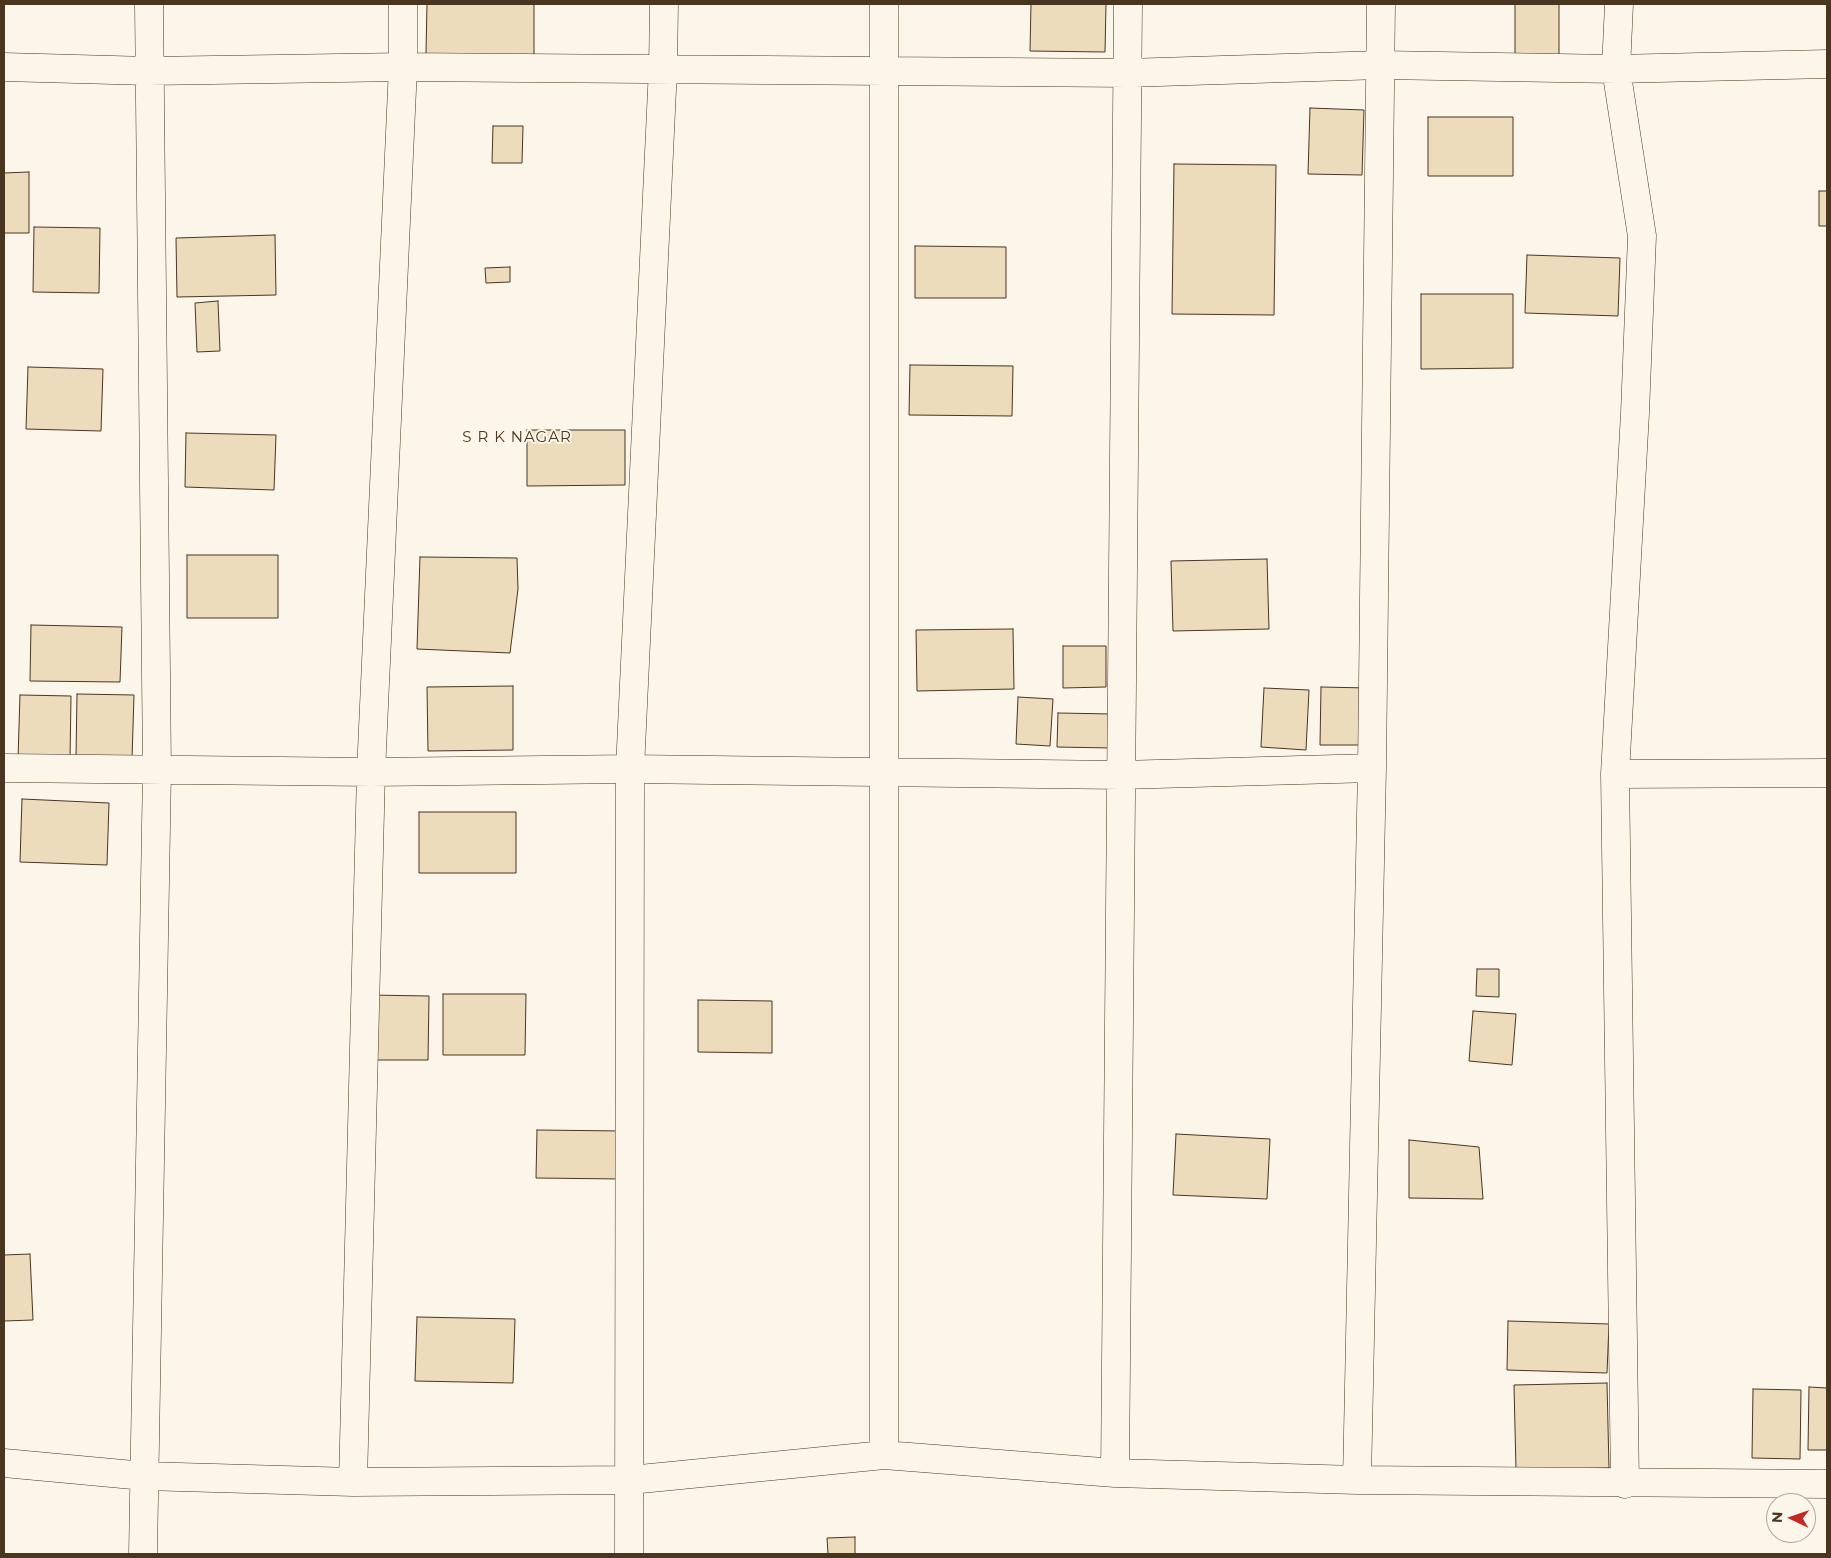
<!DOCTYPE html>
<style>
body{margin:0}
#map{position:relative;width:1831px;height:1558px;overflow:hidden;background:#fbf6e9;font-family:Montserrat,sans-serif}
canvas{display:block}
.frame{position:absolute;inset:0;border:5px solid #4a3520;pointer-events:none}
.north{position:absolute;left:1766px;top:1493px;width:50px;height:50px;box-sizing:border-box;background:#fbf6e9;border:1px solid #b4a999;border-radius:50%;rotate:273deg;font-size:14px;font-weight:700;line-height:20px;text-align:center;color:#4a3520}
.north::after{content:'';display:block;margin:auto;width:18px;height:22px;background:#c62828;clip-path:polygon(50% 0,100% 100%,50% 72%,0 100%)}
</style>
<div id="map">
<canvas width="1831" height="1558"></canvas>
<div class="frame"></div>
<div class="north">N</div>
</div>
<script>
const ctx = document.querySelector('canvas').getContext('2d');
ctx.lineJoin = 'round';
function paint(path, color) { ctx.fillStyle = color; ctx.fill(path, 'evenodd'); }
const poly = rows => new Path2D(rows.map(r => 'M' + r).join(''));
function stroke(path, color, width, dash) { ctx.strokeStyle = color; ctx.lineWidth = width; ctx.lineCap = dash ? 'butt' : 'round'; ctx.setLineDash(dash || []); ctx.stroke(path); }
function write(font, color, halo, rows, align = 'center') {
  ctx.font = font + ' Montserrat,sans-serif'; ctx.lineWidth = 4; ctx.setLineDash([]); ctx.textBaseline = 'middle'; ctx.strokeStyle = halo; ctx.fillStyle = color; for (const [text, x, y, turn = 0] of rows) {
    ctx.save(); ctx.translate(x, y); ctx.rotate((+turn || 0) * Math.PI / 180); ctx.textAlign = isNaN(turn) ? turn : align; if (halo) ctx.strokeText(text, 0, 0); ctx.fillText(text, 0, 0); ctx.restore();
  }
}
const building = poly([
 [427,4,534,4,534,55,426,54,427,4],
 [1031,4,1106,4,1105,52,1030,51,1031,4],
 [1515,4,1559,4,1559,55,1515,55,1515,4],
 [1310,108,1364,110,1362,175,1308,174,1310,108],
 [1428,117,1513,117,1513,176,1428,176,1428,117],
 [493,126,523,126,522,163,492,163,493,126],
 [1174,164,1276,165,1274,315,1172,314,1174,164],
 [29,172,29,233,4,233,4,173,29,172],
 [1819,191,1827,191,1827,226,1819,226,1819,191],
 [34,227,100,228,99,293,33,292,34,227],
 [275,235,276,295,177,297,176,238,275,235],
 [915,246,1006,247,1006,298,915,298,915,246],
 [1527,255,1620,258,1618,316,1525,313,1527,255],
 [510,267,510,282,486,283,485,268,510,267],
 [1421,294,1513,294,1513,368,1421,369,1421,294],
 [218,301,220,351,197,352,195,303,218,301],
 [910,365,1013,366,1012,416,909,415,910,365],
 [28,367,103,369,101,431,26,429,28,367],
 [527,430,625,430,625,485,527,486,527,430],
 [186,433,276,435,274,490,185,487,186,433],
 [187,555,278,555,278,618,187,618,187,555],
 [420,557,517,558,518,589,510,653,417,649,420,557],
 [1267,559,1269,629,1173,631,1171,561,1267,559],
 [31,625,122,627,120,682,30,681,31,625],
 [1013,629,1014,689,917,691,916,630,1013,629],
 [1063,646,1106,646,1106,687,1063,688,1063,646],
 [513,686,513,750,428,751,427,687,513,686],
 [1321,687,1368,688,1368,745,1320,745,1321,687],
 [1264,688,1309,690,1306,750,1261,747,1264,688],
 [77,694,134,695,132,759,76,758,77,694],
 [20,695,71,696,70,760,18,759,20,695],
 [1018,697,1053,699,1050,746,1016,744,1018,697],
 [1058,713,1112,714,1111,748,1057,747,1058,713],
 [22,799,109,803,107,865,20,862,22,799],
 [419,812,516,812,516,873,419,873,419,812],
 [1477,969,1499,969,1499,997,1476,996,1477,969],
 [443,994,526,994,525,1055,443,1055,443,994],
 [367,995,429,996,428,1060,367,1060,367,995],
 [698,1000,772,1001,772,1053,698,1052,698,1000],
 [1473,1011,1516,1014,1512,1065,1469,1061,1473,1011],
 [537,1130,622,1131,622,1179,536,1178,537,1130],
 [1176,1134,1270,1139,1267,1199,1173,1195,1176,1134],
 [1409,1140,1479,1147,1483,1199,1409,1198,1409,1140],
 [30,1254,33,1320,4,1321,4,1255,30,1254],
 [417,1317,515,1319,513,1383,415,1381,417,1317],
 [1508,1321,1609,1324,1607,1373,1507,1370,1508,1321],
 [1607,1383,1609,1468,1516,1470,1514,1385,1607,1383],
 [1809,1387,1827,1388,1827,1450,1808,1450,1809,1387],
 [1753,1389,1801,1390,1800,1459,1752,1458,1753,1389],
 [855,1537,855,1554,828,1554,827,1538,855,1537]
]);
paint(building, '#ecdcbc');
stroke(building, '#4a3520', 1);
const minor = poly([
 [1619,4,1616,69,1642,236,1635,413,1615,774,1625,1484],
 [4,67,149,71,403,67,1127,73,1381,65,1616,69,1827,64],
 [4,768,371,772,630,769,1121,775,1372,768],
 [1615,774,1827,773],
 [884,1455,884,4],
 [4,1463,144,1476,353,1482,630,1480,884,1455,1115,1473,1357,1480,1827,1484],
 [1115,1473,1128,4],
 [1357,1480,1372,768,1381,4],
 [353,1482,371,772,403,67,403,4],
 [143,1554,157,770,149,4],
 [629,1554,630,769,663,68,664,4]
]);
stroke(minor, '#4a3520', 29);
stroke(minor, '#fbf6e9', 28);
ctx.letterSpacing = '1px';
write('15px', '#4a3520', '#fbf6e9', [
 ["S R K NAGAR",517,438]
]);
ctx.letterSpacing = '0px';
</script>
